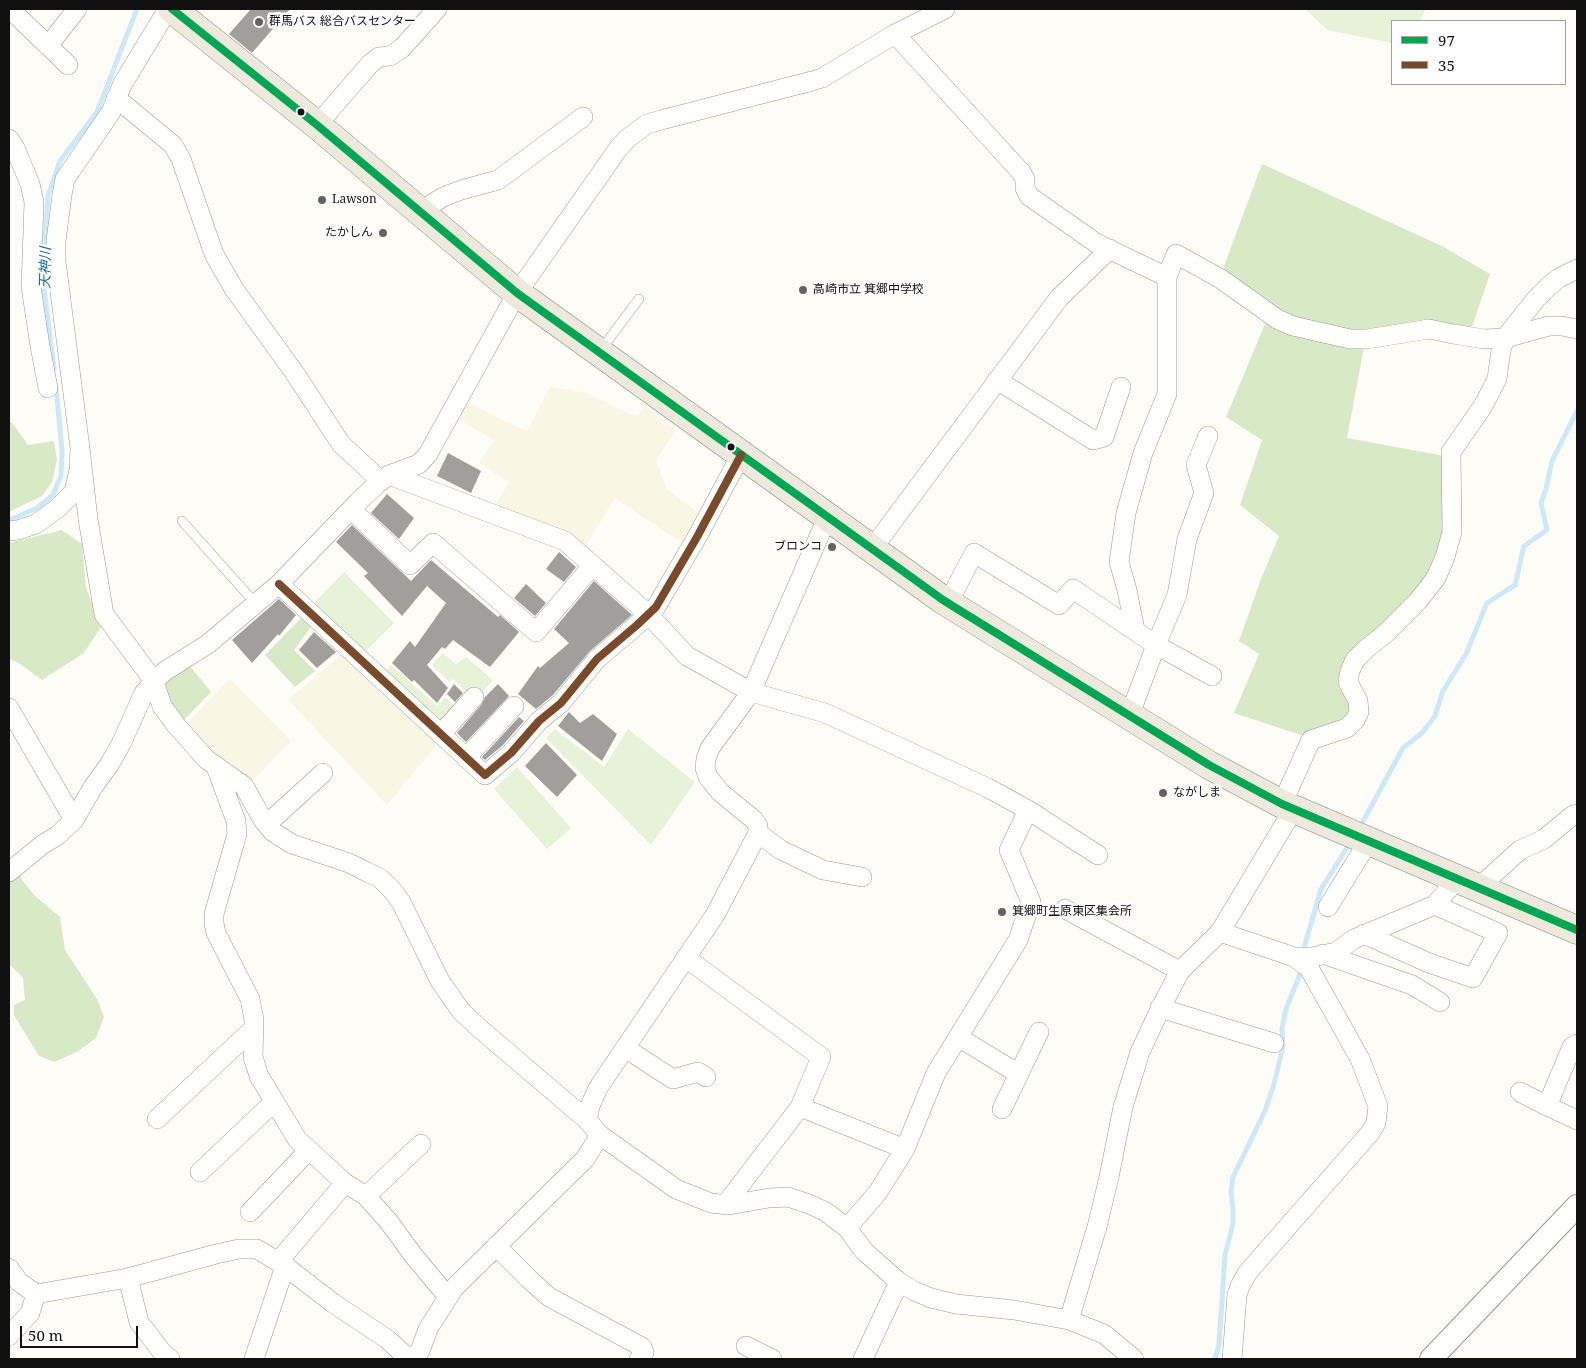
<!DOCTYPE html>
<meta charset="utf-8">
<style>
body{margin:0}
#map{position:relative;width:1586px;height:1368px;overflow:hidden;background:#fdfcf7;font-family:"Noto Serif",serif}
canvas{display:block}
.frame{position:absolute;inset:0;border:10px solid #111;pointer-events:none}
.legend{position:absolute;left:1391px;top:20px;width:175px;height:65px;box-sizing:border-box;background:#fff;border:1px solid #a0a0a0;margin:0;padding:6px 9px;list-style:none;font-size:15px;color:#111}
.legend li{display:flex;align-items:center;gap:10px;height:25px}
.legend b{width:25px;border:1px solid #a0a0a0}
.scale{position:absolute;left:20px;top:1326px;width:118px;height:22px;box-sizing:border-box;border:2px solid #111;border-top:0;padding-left:6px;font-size:15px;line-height:18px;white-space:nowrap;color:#111;-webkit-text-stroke:4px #fff;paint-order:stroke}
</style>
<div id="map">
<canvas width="1586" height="1368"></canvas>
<div class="frame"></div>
<ul class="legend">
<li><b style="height:6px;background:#00a651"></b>97</li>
<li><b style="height:6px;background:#7a4b2a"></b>35</li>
</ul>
<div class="scale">50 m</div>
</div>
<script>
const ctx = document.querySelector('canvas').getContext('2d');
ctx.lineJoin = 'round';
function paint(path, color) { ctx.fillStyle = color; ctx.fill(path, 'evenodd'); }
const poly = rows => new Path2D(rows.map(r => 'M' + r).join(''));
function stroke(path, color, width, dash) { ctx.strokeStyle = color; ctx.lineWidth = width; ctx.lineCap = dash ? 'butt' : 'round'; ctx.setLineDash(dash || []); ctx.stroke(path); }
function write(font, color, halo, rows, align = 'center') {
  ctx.font = font + ' "Noto Serif","Noto Sans JP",serif'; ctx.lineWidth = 5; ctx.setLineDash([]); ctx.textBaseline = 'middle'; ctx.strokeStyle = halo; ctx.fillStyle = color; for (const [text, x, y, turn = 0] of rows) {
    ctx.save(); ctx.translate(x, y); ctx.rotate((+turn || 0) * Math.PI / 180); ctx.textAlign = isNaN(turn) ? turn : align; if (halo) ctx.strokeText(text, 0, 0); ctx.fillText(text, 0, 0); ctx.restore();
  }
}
paint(poly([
 [550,387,587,393,637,417,645,407,676,430,656,460,666,488,702,516,685,545,615,498,583,550,493,509,509,482,479,463,494,441,454,416,464,400,496,417,527,431],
 [344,652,438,743,387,805,288,700],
 [230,679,291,741,250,783,208,752,185,725]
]), '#f9f7e4');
paint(poly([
 [1305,9,1426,9,1420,21,1392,21,1392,43,1327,30],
 [344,572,394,623,362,655,311,606],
 [443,653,456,664,466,657,493,680,479,697,469,694,453,679,449,682,432,665],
 [391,665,437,706,446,697,457,709,440,730,382,676],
 [555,729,604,767,628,729,695,782,651,845,546,738],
 [517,767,571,828,547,849,494,789]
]), '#e7f3d7');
paint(poly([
 [1262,164,1442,246,1490,274,1471,330,1353,333,1286,317,1221,274],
 [1265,324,1316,340,1364,347,1347,438,1445,456,1447,530,1430,576,1409,600,1357,648,1353,708,1340,724,1304,736,1234,713,1259,654,1239,641,1261,579,1279,536,1240,505,1262,440,1226,417],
 [9,421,14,425,28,445,54,441,57,460,52,482,42,496,9,512],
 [62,530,82,544,86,588,101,627,84,653,42,680,20,664,9,658,9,543],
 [303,616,313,624,294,650,315,671,295,687,265,655],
 [190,666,211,692,183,721,167,706,162,685],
 [16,866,22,880,35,896,60,917,65,950,97,999,104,1017,96,1038,77,1052,54,1062,39,1056,14,1015,14,1005,25,1000,23,978,9,964,9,869]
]), '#d8eac5');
stroke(poly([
 [54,369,44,288,45,238,48,196,60,161,97,112,137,9],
 [9,519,12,519,37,508,53,495,61,476,62,450,56,387],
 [1360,827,1403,748,1422,733,1435,716,1443,691,1466,654,1487,603,1515,585,1524,546,1547,530,1541,503,1546,489,1552,461,1577,411],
 [1304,948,1321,889,1350,843],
 [1215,1359,1219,1345,1225,1255,1233,1224,1233,1210,1231,1191,1233,1177,1265,1111,1274,1084,1283,1046,1282,1028,1286,1009,1301,972]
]), '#cde8f7', 5);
paint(poly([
 [251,9,290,9,252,53,229,34],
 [448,453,481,471,471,493,437,476],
 [387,494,414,518,399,539,371,513],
 [352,525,411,581,431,560,498,617,500,615,519,632,490,667,453,640,445,649,442,647,427,665,448,688,437,703,414,680,412,682,392,663,410,641,415,647,446,603,427,586,402,616,364,576,368,573,336,542],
 [559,552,576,567,564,582,546,569],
 [594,581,632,615,590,651,553,695,536,709,518,694,538,666,540,668,569,643,554,629],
 [526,584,546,603,535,616,514,598],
 [279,599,296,615,279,636,278,634,252,663,232,640],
 [314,632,336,652,317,668,299,650],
 [454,684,463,693,455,702,447,694],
 [498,684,509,696,466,742,457,733,482,704,485,697],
 [569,712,580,723,593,714,617,734,602,761,558,726],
 [519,717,524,721,503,745,485,760,482,757],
 [546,743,577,775,557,797,525,766]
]), '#a19f9c');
const service = poly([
 [600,351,639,299],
 [182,521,256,604]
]);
const minor = poly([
 [10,9,68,65],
 [895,34,1021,172,1025,179,1025,188,1029,196,1096,243,1167,277],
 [48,46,77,9],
 [116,98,173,145,181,159,214,254,234,289,294,372,341,444,381,481],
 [317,125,370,64,379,57,390,56,402,48,437,9],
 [9,139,15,148,30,184,34,202,31,287,40,346,48,388],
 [420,212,443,197,461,190,498,180,583,117],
 [997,380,1093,440,1104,437,1121,387],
 [1208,436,1196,465,1204,493,1187,539,1177,595,1156,645,1212,676],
 [80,448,88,519,104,614,154,681,162,706,176,725,206,759,244,786,263,820,273,832,292,844,349,863,367,872,380,878,392,890,401,902,440,981,461,1011,479,1028,587,1120,600,1135,676,1189,711,1203,729,1205,769,1198,788,1197,809,1204,826,1212,847,1228,864,1251,899,1282,914,1291,931,1298,956,1304,1014,1310,1069,1320,1104,1334,1134,1359],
 [389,475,565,541,648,614,687,656,751,692,825,713,988,788,1028,810,1098,855],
 [351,509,410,565,433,543,536,632,593,565],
 [9,531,18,530,36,524,58,508,74,492,79,470,80,448,56,261,56,241,62,195,65,179,111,112,122,85,168,9],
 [872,549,1059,298,1110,249],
 [279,584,485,775,511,753,539,721,561,703,597,659,637,625,656,607,697,537,741,455],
 [948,603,974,553,1059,605,1073,589,1156,645,1130,714],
 [1135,630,1127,590,1119,562,1126,513,1143,453,1167,394,1167,277,1176,254,1221,279,1277,319,1293,326,1350,339,1367,339,1429,329,1453,334,1484,339,1505,338,1549,326,1562,326,1577,329],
 [9,708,74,820],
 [441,734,474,697],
 [466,758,514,706],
 [216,767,236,821,237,834,214,914,214,923,216,933,250,999,254,1020,253,1057,259,1076,297,1139,345,1183,366,1196,389,1222,413,1255,448,1297],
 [1282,804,1311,740,1347,728,1355,720,1359,712,1358,701,1348,682,1350,671,1355,660,1366,649,1385,634,1418,601,1436,578,1445,557,1452,532,1451,452,1483,406,1497,379,1501,350,1505,338,1536,299,1549,286,1559,278,1577,269],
 [267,824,323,773],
 [758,833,781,850,823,870,862,877],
 [9,872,42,845,58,835,74,820,93,787,109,765,121,744,144,693,154,681,165,671,208,644,279,584,358,502,377,484,389,475,419,464,428,454,517,293,618,149,628,138,647,124,661,120,812,81,822,78,895,34,945,9],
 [1478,888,1520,850,1544,839,1573,815,1577,814],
 [1328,907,1368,842],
 [1065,909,1180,971],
 [1220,932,1294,957,1312,957,1336,952,1354,939,1435,905,1457,879],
 [1364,934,1429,963,1473,978,1498,933,1435,905],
 [1323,954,1412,985,1440,1002],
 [686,958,821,1057,800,1107],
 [1160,1008,1274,1043],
 [958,1037,1019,1074],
 [625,1048,673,1079,698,1072,706,1077],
 [1520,1092,1547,1106,1577,1120],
 [1547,1106,1572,1047,1577,1044],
 [1002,1109,1039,1032],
 [157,1119,254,1028],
 [587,1120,590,1106,598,1088,715,915,758,833,758,826,754,820,720,792,708,777,705,768,706,759,710,748,751,692,827,518],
 [200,1172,274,1102],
 [366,1196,421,1144],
 [725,1205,800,1107,905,1149],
 [250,1212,309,1150],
 [847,1228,878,1192,905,1149,936,1073,1018,940,1031,902,1009,850,1028,810],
 [496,1246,529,1279,549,1297,642,1347,644,1352,639,1359],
 [9,1268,19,1282,36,1294,128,1278,216,1254,239,1249,257,1249,285,1266,333,1303,387,1339,409,1359],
 [128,1278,139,1322,162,1352,170,1359],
 [1069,1320,1097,1227,1109,1177,1123,1107,1140,1052,1162,1005,1180,971,1220,932,1293,810],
 [9,1336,30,1313,36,1294],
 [746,1346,772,1359],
 [254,1359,285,1266,283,1256,345,1183],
 [412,1359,420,1351,428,1329,454,1288,585,1159,600,1135],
 [863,1359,899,1282],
 [1232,1359,1237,1295,1240,1286,1248,1272,1370,1133,1376,1123,1378,1106,1360,1059,1309,968,1294,957]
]);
const tertiary = poly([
 [1431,1359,1577,1206]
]);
const primary = poly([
 [172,9,317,125,517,293,943,600,1209,765,1282,804,1577,930]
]);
stroke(service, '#979795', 10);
stroke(minor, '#979795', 20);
stroke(tertiary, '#979795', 24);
stroke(primary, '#858482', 29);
stroke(service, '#fffffe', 9);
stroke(minor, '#fffffe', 19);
stroke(tertiary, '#fffffe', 22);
stroke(primary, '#ede9dc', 28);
stroke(poly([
 [172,9,317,125,517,293,943,600,1209,765,1282,804,1577,930]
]), '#00a651', 8);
stroke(poly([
 [279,584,485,775,511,753,539,721,561,703,597,659,637,625,656,607,697,537,741,455]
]), '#7a4b2a', 8);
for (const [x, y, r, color] of [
 [259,22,5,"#646362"],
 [301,112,4.5,"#111"],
 [322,200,5,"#646362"],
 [383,233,5,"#646362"],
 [803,290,5,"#646362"],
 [731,447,4.5,"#111"],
 [832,547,5,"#646362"],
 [1163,793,5,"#646362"],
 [1002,912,5,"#646362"]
]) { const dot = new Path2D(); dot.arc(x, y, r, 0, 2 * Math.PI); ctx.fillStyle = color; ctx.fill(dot); stroke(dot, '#fff', 2); }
write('12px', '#111', '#fff', [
 ["群馬バス 総合バスセンター",269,22],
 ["Lawson",332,200],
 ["たかしん",373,233,"right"],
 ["高崎市立 箕郷中学校",813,290],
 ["ブロンコ",822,547,"right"],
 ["ながしま",1173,793],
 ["箕郷町生原東区集会所",1012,912]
], 'left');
write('italic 14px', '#1768a6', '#fff', [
 ["天神川",46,268,-89]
]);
</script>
